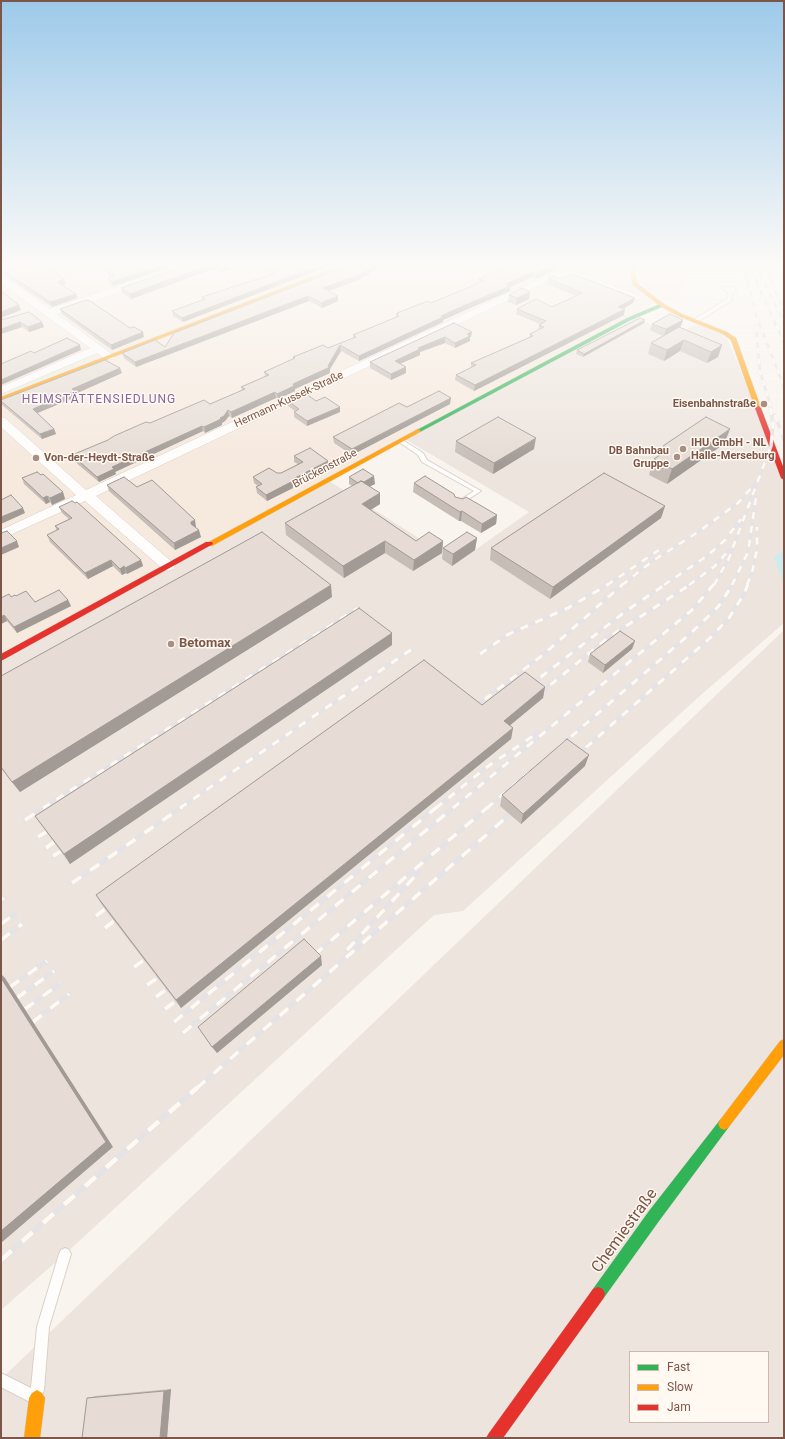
<!DOCTYPE html>
<meta charset="utf-8">
<style>
body{margin:0}
#map{position:relative;width:785px;height:1439px;overflow:hidden;background:#f9f4ee;font-family:Roboto,sans-serif}
canvas{display:block}
.frame{position:absolute;inset:0;border:2px solid #7c5749;pointer-events:none}
.legend{position:absolute;left:629px;top:1351px;width:140px;height:72px;box-sizing:border-box;background:#fff9f2;border:1px solid #cbb8ae;margin:0;padding:5px 7px;list-style:none;font-size:12px;color:#7c5749}
.legend li{display:flex;align-items:center;gap:8px;height:20px}
.legend b{width:20px;border:1px solid #cbb8ae}
</style>
<div id="map">
<canvas width="785" height="1439"></canvas>
<div class="frame"></div>
<ul class="legend">
<li><b style="height:5px;background:#30b455"></b>Fast</li>
<li><b style="height:5px;background:#ff9f0a"></b>Slow</li>
<li><b style="height:5px;background:#e5322d"></b>Jam</li>
</ul>
</div>
<script>
const ctx = document.querySelector('canvas').getContext('2d');
ctx.lineJoin = 'round';
function paint(path, color) { ctx.fillStyle = color; ctx.fill(path, 'evenodd'); }
const poly = rows => new Path2D(rows.map(r => 'M' + r).join(''));
function stroke(path, color, width, dash) { ctx.strokeStyle = color; ctx.lineWidth = width; ctx.lineCap = dash ? 'butt' : 'round'; ctx.setLineDash(dash || []); ctx.stroke(path); }
function write(font, color, halo, rows, align = 'center') {
  ctx.font = font + ' Roboto,sans-serif'; ctx.lineWidth = 3; ctx.setLineDash([]); ctx.textBaseline = 'middle'; ctx.strokeStyle = halo; ctx.fillStyle = color; for (const [text, x, y, turn = 0] of rows) {
    ctx.save(); ctx.translate(x, y); ctx.rotate((+turn || 0) * Math.PI / 180); ctx.textAlign = isNaN(turn) ? turn : align; if (halo) ctx.strokeText(text, 0, 0); ctx.fillText(text, 0, 0); ctx.restore();
  }
}
paint(poly([
 [1,265,23,265,11,269,27,265,631,265,633,278,653,304,1,658]
]), '#f6e9de');
paint(poly([
 [641,265,683,267,687,276,681,292,666,302,643,285,638,277]
]), '#f9e8e2');
paint(poly([
 [636,318,676,335,699,322,725,333,784,476,784,623,702,694,463,911,434,915,65,1254,1,1310,1,658,329,481,447,556,465,544,475,550,529,512,405,439],
 [784,630,784,1438,1,1438,1,1379],
 [630,1352,768,1352,768,1422,630,1422]
]), '#ede4de');
paint(poly([
 [91,355,97,358,1,394,85,357]
]), '#e7f1d7');
paint(poly([
 [784,551,784,584,774,559,775,556]
]), '#ceecec');
const lane = poly([
 [724,287,733,287,735,288,736,291,732,294,731,301,697,322,693,322,693,320,727,299,728,293,722,288,724,287],
 [401,439,423,453,427,460,481,491,461,504,457,504,457,502,474,491,422,462,418,455,399,442,398,441,401,439],
 [65,1248,69,1250,71,1254,49,1327,44,1390,42,1395,36,1396,35,1400,30,1402,1,1387,1,1373,31,1388,37,1327,59,1254,61,1250,65,1248]
]);
const street = poly([
 [180,265,193,265,191,267,57,314,113,355,114,357,113,359,105,359,97,353,1,394,1,387,90,348,1,283,1,275,4,276,50,309,180,265],
 [569,265,581,265,570,271,581,273,639,296,640,298,639,300,631,300,576,278,572,277,559,283,556,282,554,280,555,278,96,496,173,563,175,566,173,569,168,571,163,569,85,501,1,539,1,530,76,495,1,427,1,417,5,418,86,490,569,265]
]);
const fast = poly([
 [662,303,664,304,664,306,631,320,420,432,415,431,627,318,662,303],
 [724,1118,728,1120,730,1124,728,1128,659,1221,603,1299,598,1301,593,1299,591,1294,593,1289,649,1211,720,1120,724,1118]
]);
const slow = poly([
 [342,265,348,265,1,401,1,397,342,265],
 [629,265,633,265,637,283,664,304,682,314,727,332,736,338,761,408,760,409,755,408,731,340,723,334,678,316,660,306,633,285,629,265],
 [418,429,421,431,420,432,212,546,206,546,205,544,418,429],
 [784,1039,784,1055,728,1128,724,1130,720,1128,718,1124,720,1120,780,1041,784,1039],
 [37,1390,42,1393,45,1398,40,1438,24,1438,29,1398,32,1393,37,1390]
]);
const jam = poly([
 [758,406,761,408,784,469,784,480,781,478,755,408,758,406],
 [206,542,212,542,213,544,1,661,1,654,206,542],
 [598,1287,603,1289,605,1294,603,1299,503,1438,486,1438,489,1433,593,1289,598,1287]
]);
stroke(lane, '#d9d0ca', 2);
stroke(street, '#d9d0ca', 1);
stroke(fast, '#dad0cb', 1);
stroke(slow, '#dad0cb', 1);
stroke(jam, '#dad0cb', 1);
stroke(poly([
 [559,289,577,297],
 [672,298,695,285,702,284,716,287]
]), '#dcd2ce', 1.5, [0.5, 2]);
paint(lane, '#fefdfc');
paint(street, '#fefdfc');
paint(fast, '#30b455');
paint(slow, '#ff9f0a');
paint(jam, '#e5322d');
const railFar4 = poly([
 [741,265,748,282,756,315,784,387],
 [749,265,784,343],
 [764,265,784,310],
 [778,265,784,278],
 [757,268,784,322],
 [756,326,760,372,768,397],
 [766,391,771,407]
]);
const railFar3 = poly([
 [775,415,784,440],
 [607,585,659,550],
 [622,585,654,560,698,532,738,503,754,485],
 [664,585,707,556,725,540,741,519],
 [689,585,715,566,729,550],
 [714,585,729,558,771,446,773,426,770,406],
 [732,585,748,552,756,497],
 [747,585,752,573,757,549,757,527]
]);
const railFar2 = poly([
 [480,654,509,634,568,608,609,584],
 [528,687,626,611,666,584],
 [538,695,609,637,691,584],
 [472,709,544,654,623,584],
 [559,747,691,633,718,607,733,584],
 [574,758,710,638,729,618,744,594,748,584],
 [43,808,358,608],
 [180,808,412,649],
 [436,808,487,767,539,732],
 [453,808,692,610,714,584],
 [487,808,532,770]
]);
const railFar1 = poly([
 [25,820,45,807],
 [38,837,46,832],
 [46,848,54,842],
 [53,856,61,851],
 [72,883,182,807],
 [1,900,4,898],
 [96,916,105,909],
 [1,924,15,914],
 [105,928,114,921],
 [1,940,22,924],
 [347,950,419,872],
 [314,955,488,807],
 [134,967,144,960],
 [147,985,158,978],
 [10,987,47,961],
 [156,997,167,989],
 [17,998,54,971],
 [25,1009,61,983],
 [165,1009,176,1001],
 [33,1022,69,994],
 [174,1022,437,807],
 [183,1033,454,807],
 [197,1088,509,815]
]);
const rail = poly([
 [1,1260,198,1087]
]);
stroke(railFar4, '#e5e3e6', 3);
stroke(railFar3, '#e5e3e6', 3.5);
stroke(railFar2, '#e5e3e6', 4.5);
stroke(railFar1, '#e5e3e6', 5);
stroke(rail, '#e5e3e6', 6);
stroke(railFar4, '#fff9f2', 2, [5.5]);
stroke(railFar3, '#fff9f2', 2.5, [7]);
stroke(railFar2, '#fff9f2', 3, [8]);
stroke(railFar1, '#fff9f2', 3.5, [11]);
stroke(rail, '#fff9f2', 4.5, [14]);
paint(poly([
 [117,265,176,265,113,286,109,283,108,278,111,277,106,273,104,269],
 [188,265,243,265,222,272,217,269,212,271,210,270,131,299,122,293,121,288],
 [254,265,332,265,183,322,173,316,172,311,202,300,202,297,272,275],
 [350,265,387,265,371,272,369,273,369,275,361,278,361,279,328,291,338,301,322,308,309,301,136,367,124,358,122,353,165,347],
 [501,265,556,265,555,270,536,279,532,277,510,287,510,291,463,311,443,320,443,322,359,361,341,351,330,369,330,373,295,389,295,391,278,399,276,398,232,418,229,416,225,421,222,423,222,425,205,433,203,431,115,472,116,474,99,482,74,461,72,455,150,423,210,404,242,390,241,387,265,376,264,372,293,359,293,357,328,348,353,338,353,335,396,317,396,314,397,314,397,313,431,303,479,283,479,279,503,267,500,266],
 [37,268,66,284,62,285,76,294,77,298,52,307,5,276,4,271],
 [548,278,560,279,635,298,633,303,623,309,624,315,474,391,455,380,456,375,471,368,471,363,529,337,530,334,538,330,539,325,540,324,516,314,517,309,552,307,576,296,547,284],
 [509,295,529,299,516,305,508,302],
 [60,309,130,328,144,337,112,350,62,314],
 [29,312,44,327,29,332,22,327,1,334],
 [645,320,644,323,583,357,576,354,577,350],
 [454,323,471,337,470,337,470,341,455,348,445,343,420,352,420,355,400,364,406,367,406,373,391,380,370,368,370,362],
 [652,324,681,326,679,327,722,345,718,357,707,363,680,351,664,361,648,354,651,343,663,336,650,330],
 [122,373,75,394,76,397,37,413,54,429,56,434,42,439,2,405,1,404,1,400],
 [288,401,316,401,340,412,307,426,294,417,294,412,295,411,288,406],
 [450,404,352,455,334,443,333,437,407,407],
 [730,429,724,444,667,484,649,475,654,459,660,456,663,446],
 [456,441,534,449,493,474,455,452],
 [294,456,328,468,293,485,293,488,267,501,257,493,256,487,258,486,254,483,253,477,281,473,298,464,294,462],
 [41,475,63,492,65,499,52,505,50,502,46,504,24,484,22,478],
 [349,477,375,484,370,486,380,504,371,510,416,541,443,541,442,553,413,571,385,553,344,578,286,535,285,523,352,486,349,484],
 [414,483,455,497,497,515,496,524,481,533,461,521,459,521,413,492],
 [107,485,137,487,196,527,195,527,201,537,175,550,109,491],
 [665,506,661,518,550,599,490,560,491,548],
 [59,507,141,560,143,566,127,574,126,573,122,575,113,566,88,579,50,542,47,535,57,531,55,526,69,519,62,513],
 [477,538,475,550,452,566,442,559,443,548],
 [16,596,35,602,68,600,71,606,17,633,7,621,1,624,11,597],
 [332,597,20,792,1,768,1,676],
 [392,633,392,645,70,864,35,816],
 [635,641,632,649,603,673,588,662,590,654],
 [545,687,543,698,510,725,513,728,511,739,181,1008,102,905,96,895,482,705],
 [585,766,521,824,500,806,502,795],
 [322,965,217,1053,198,1027],
 [171,1389,167,1438,82,1438,87,1398,96,1396]
]), '#c6bdb7');
paint(poly([
 [1,265,13,265,1,268],
 [162,265,176,265,113,286,112,282],
 [209,265,210,270,131,299,130,294],
 [216,265,217,269,212,271,211,266],
 [228,265,243,265,222,272,221,267],
 [320,265,332,265,183,322,182,318],
 [376,265,387,265,371,272,369,273,369,275,361,278,361,279,323,293,323,288,360,274,367,269],
 [556,265,555,270,536,279,536,274],
 [532,272,532,277,510,287,510,291,463,311,443,320,443,322,359,361,359,356,441,316,506,284],
 [64,279,66,284,58,286,57,282],
 [530,292,529,299,516,305,517,298],
 [76,294,77,298,52,307,50,302],
 [308,296,309,301,136,367,135,362],
 [338,296,338,301,322,308,321,303],
 [635,298,633,303,617,312,618,307],
 [19,305,21,310,1,318,1,312],
 [625,309,624,315,474,391,475,385],
 [645,320,644,323,583,357,584,354],
 [683,320,681,326,664,336,666,329],
 [20,322,22,327,1,334,1,329],
 [42,322,44,327,29,332,28,327],
 [143,332,144,337,112,350,111,345],
 [472,332,471,337,470,337,470,341,455,348,455,343,467,334],
 [445,337,445,343,420,352,420,355,395,366,395,361,418,348],
 [684,340,680,351,664,361,667,350],
 [80,345,81,350,1,385,1,380],
 [340,345,341,351,330,369,330,373,295,389,295,391,278,399,277,394,293,384,328,366],
 [722,345,718,357,707,363,711,352],
 [406,367,406,373,391,380,391,374],
 [120,368,122,373,75,394,76,397,35,414,33,409,72,389],
 [275,392,276,398,232,418,231,412],
 [451,398,450,404,352,455,352,449],
 [340,407,340,412,307,426,307,421],
 [228,410,229,416,225,421,222,423,222,425,205,433,204,427,220,418],
 [202,426,203,431,115,472,116,474,99,482,97,477,112,467],
 [54,429,56,434,42,439,40,434],
 [730,429,724,444,667,484,672,469],
 [536,438,534,449,493,474,494,463],
 [328,461,328,468,293,485,293,488,267,501,266,495,291,480],
 [374,476,375,484,361,491,360,484],
 [63,492,65,499,52,505,50,498],
 [380,493,380,504,362,515,362,504],
 [47,496,50,502,46,504,43,498],
 [665,506,661,518,550,599,553,587],
 [23,508,25,513,1,524,1,517],
 [462,511,461,521,459,521,460,512],
 [497,515,496,524,481,533,482,524],
 [195,520,196,527,192,529,191,522],
 [199,530,201,537,175,550,174,543],
 [477,538,475,550,452,566,453,554],
 [17,541,19,547,1,555,1,548],
 [385,541,385,553,344,578,343,566],
 [443,541,442,553,413,571,414,560],
 [111,560,113,566,88,579,85,573],
 [141,560,143,566,127,574,125,568],
 [124,566,126,573,122,575,120,569],
 [331,585,332,597,20,792,12,782],
 [68,600,71,606,17,633,14,627],
 [4,615,7,621,1,624,1,617],
 [392,633,392,645,70,864,64,854],
 [635,641,632,649,603,673,605,665],
 [545,687,543,698,502,732,504,721],
 [513,728,511,739,181,1008,176,1000],
 [589,755,585,766,521,824,523,814],
 [321,956,322,965,217,1053,212,1047],
 [1,974,5,978,113,1147,1,1243],
 [171,1389,167,1438,160,1438,164,1391]
]), '#a19a95');
const building = poly([
 [24,265,32,265,37,268,47,265,64,279,57,282,76,294,50,302,4,271,24,265],
 [117,265,162,265,112,282,108,278,115,276,104,269,117,265],
 [188,265,216,265,211,266,209,265,130,294,121,288,188,265],
 [217,265,228,265,221,267,217,265],
 [262,265,320,265,182,318,172,311,205,299,202,297,276,273,262,265],
 [350,265,376,265,367,269,369,270,360,274,361,274,323,288,338,296,321,303,308,296,135,362,122,353,155,340,165,347,174,333,350,265],
 [507,265,556,265,536,274,532,272,506,284,510,286,463,306,441,316,443,317,359,356,340,345,328,366,330,367,293,384,294,386,277,394,275,392,231,412,228,410,224,416,220,418,221,419,204,427,202,426,112,467,114,469,97,477,72,455,108,440,114,436,146,422,150,423,204,400,210,404,245,389,241,387,269,375,264,372,295,358,293,357,323,345,328,348,356,337,353,335,399,316,396,314,398,314,397,313,428,301,431,303,484,281,479,279,507,265],
 [573,274,635,298,618,307,625,309,475,385,456,375,476,365,471,363,533,336,530,334,544,327,539,325,546,321,517,309,536,299,552,307,582,293,548,278,554,276,560,279,573,274],
 [522,288,530,292,517,298,509,295,522,288],
 [1,291,19,305,1,312,1,291],
 [86,300,90,301,130,328,134,327,143,332,111,345,60,309,86,300],
 [29,312,42,322,28,327,20,322,1,329,1,320,29,312],
 [670,314,683,320,666,329,652,324,670,314],
 [640,318,645,320,584,354,577,350,640,318],
 [454,323,472,332,467,334,470,336,455,343,445,337,418,348,420,349,395,361,406,367,391,374,370,362,454,323],
 [679,327,722,345,711,352,684,340,667,350,651,343,679,327],
 [67,338,80,345,1,380,1,364,31,351,34,353,67,338],
 [105,360,120,368,72,389,74,391,33,409,54,429,40,434,1,401,1,400,105,360],
 [439,391,451,398,352,449,333,437,399,403,407,407,439,391],
 [305,393,316,401,325,397,340,407,307,421,294,412,299,409,288,401,305,393],
 [498,417,536,438,494,463,456,441,498,417],
 [706,417,730,429,672,469,654,459,669,449,663,446,706,417],
 [310,448,328,461,291,480,293,481,266,495,256,487,262,484,253,477,269,468,277,473,281,473,303,462,294,456,310,448],
 [363,469,374,476,364,482,361,481,358,483,349,477,363,469],
 [37,472,41,475,43,474,63,492,50,498,47,496,43,498,22,478,37,472],
 [604,473,665,506,553,587,491,548,604,473],
 [425,476,454,494,455,497,463,499,466,497,497,515,482,524,462,511,460,512,414,483,425,476],
 [124,477,137,487,152,480,195,520,191,522,191,524,199,530,174,543,107,485,124,477],
 [361,481,380,493,362,504,416,541,429,532,443,541,414,560,385,541,343,566,285,523,361,481],
 [11,495,23,508,1,517,1,500,11,495],
 [72,501,75,503,77,502,141,560,125,568,124,566,120,569,111,560,85,573,47,535,59,529,55,526,72,518,59,507,72,501],
 [7,531,17,541,1,548,1,533,7,531],
 [262,532,331,585,12,782,1,767,1,676,262,532],
 [467,532,477,538,453,554,443,548,467,532],
 [59,590,68,600,14,627,4,615,1,617,1,598,9,594,11,597,15,595,16,596,26,591,35,602,59,590],
 [359,608,392,633,64,854,35,816,359,608],
 [620,631,635,641,605,665,590,654,620,631],
 [424,660,482,705,525,672,545,687,504,721,513,728,176,1000,96,895,424,660],
 [567,739,589,755,523,814,502,795,567,739],
 [304,939,321,956,212,1047,198,1027,304,939],
 [1,978,106,1142,1,1231,1,978],
 [164,1391,160,1438,82,1438,87,1398,164,1391]
]);
paint(building, '#e6dcd5');
stroke(building, '#a19a95', 1);
const sky = ctx.createLinearGradient(0, 0, 0, 466);
sky.addColorStop(0, '#9dcaea');
sky.addColorStop(0.57, '#fcfaf7');
sky.addColorStop(1, '#fcfaf700');
ctx.fillStyle = sky;
ctx.fillRect(0, 0, 785, 466);
for (const [x, y, r, color] of [
 [764,404,4,"#a88e83"],
 [683,449,4,"#a88e83"],
 [677,457,4,"#a88e83"],
 [36,458,4,"#a88e83"],
 [171,644,4,"#a88e83"]
]) { const dot = new Path2D(); dot.arc(x, y, r, 0, 2 * Math.PI); ctx.fillStyle = color; ctx.fill(dot); stroke(dot, '#fff9f2', 1.5); }
write('11px', '#7c5749', '#fff9f2', [
 ["Hermann-Kussek-Straße",289,400,-25],
 ["Brückenstraße",325,469,-28]
]);
write('bold 11px', '#7c5749', '#fff9f2', [
 ["Eisenbahnstraße",756,404],
 ["IHU GmbH - NL",691,443,"left"],
 ["Halle-Merseburg",691,456,"left"],
 ["DB Bahnbau",669,451],
 ["Gruppe",669,464],
 ["Von-der-Heydt-Straße",44,458,"left"]
], 'right');
ctx.letterSpacing = '1px';
write('12px', '#87669f', '#fff9f2', [
 ["HEIMSTÄTTENSIEDLUNG",99,400]
]);
ctx.letterSpacing = '0px';
write('bold 13px', '#7c5749', '#fff9f2', [
 ["Betomax",179,644]
], 'left');
write('16px', '#7c5749', '#fff9f2', [
 ["Chemiestraße",625,1231,-54]
]);
</script>
